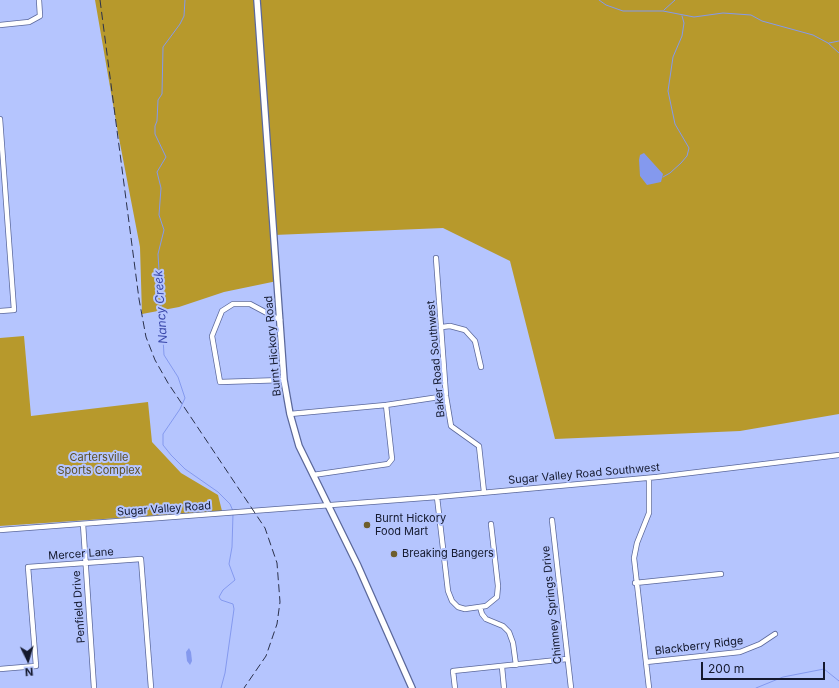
<!DOCTYPE html>
<style>
body{margin:0}
#map{position:relative;width:839px;height:688px;overflow:hidden;background:#b5c5fe;font-family:Inter,sans-serif}
canvas{display:block}
.north{position:absolute;left:8px;top:640px;width:40px;height:40px;-webkit-text-stroke:3px #b5c5fe;paint-order:stroke;rotate:175deg;font-size:11px;font-weight:700;line-height:16px;text-align:center;color:#14192e}
.north::after{content:'';display:block;margin:auto;width:14px;height:18px;background:#14192e;clip-path:polygon(50% 0,100% 100%,50% 72%,0 100%)}
.scale{position:absolute;left:701px;top:662px;width:124px;height:18px;box-sizing:border-box;border:2px solid #14192e;border-top:0;padding-left:5px;font-size:12px;line-height:14px;white-space:nowrap;color:#14192e;-webkit-text-stroke:3px #b5c5fe;paint-order:stroke}
</style>
<div id="map">
<canvas width="839" height="688"></canvas>
<div class="north">N</div>
<div class="scale">200 m</div>
</div>
<script>
const ctx = document.querySelector('canvas').getContext('2d');
ctx.lineJoin = 'round';
function paint(path, color) { ctx.fillStyle = color; ctx.fill(path, 'evenodd'); }
const poly = rows => new Path2D(rows.map(r => 'M' + r).join(''));
function stroke(path, color, width, dash) { ctx.strokeStyle = color; ctx.lineWidth = width; ctx.lineCap = dash ? 'butt' : 'round'; ctx.setLineDash(dash || []); ctx.stroke(path); }
function write(font, color, halo, rows, align = 'center') {
  ctx.font = font + ' Inter,sans-serif'; ctx.lineWidth = 4; ctx.setLineDash([]); ctx.textBaseline = 'middle'; ctx.strokeStyle = halo; ctx.fillStyle = color; for (const [text, x, y, turn = 0] of rows) {
    ctx.save(); ctx.translate(x, y); ctx.rotate((+turn || 0) * Math.PI / 180); ctx.textAlign = isNaN(turn) ? turn : align; if (halo) ctx.strokeText(text, 0, 0); ctx.fillText(text, 0, 0); ctx.restore();
  }
}
paint(poly([
 [95,0,839,0,839,414,740,431,555,439,510,261,443,228,274,235,277,281,224,292,179,307,142,314,140,247,118,133],
 [24,336,31,416,148,402,152,442,181,473,218,495,222,511,0,526,0,338]
]), '#b7992c');
paint(poly([
 [644,153,663,174,661,182,647,185,640,176,639,160,640,155],
 [189,648,191,652,192,661,190,665,187,661,186,652]
]), '#8499ee');
stroke(poly([
 [185,0,184,16,180,24,163,47,162,94,158,100,157,121,155,126,155,134,166,157,157,172,161,188,159,215,164,230,158,254,164,355,178,377,185,398,180,409,163,434,163,445,171,455,185,469,218,492,230,504,233,511],
 [599,0,606,5,623,11,663,11,694,17,723,13,751,15,762,21,813,35,828,43,839,53],
 [664,10,675,0],
 [829,43,839,41],
 [663,177,670,173,681,163,687,156,689,148,675,124,668,91,673,57,682,36,684,23,682,16],
 [221,688,225,673,234,609,233,604,221,600,219,597,223,590,235,580,229,564,232,547,233,514],
 [756,688,783,677,824,669,839,681]
]), '#8499ee', 1);
const minor = poly([
 [0,25,29,22,40,16,39,0],
 [0,119,14,310,0,311],
 [436,258,446,396,451,426,479,446,484,492],
 [280,320,250,304,233,304,222,311,212,336,220,382,284,380],
 [442,327,450,326,465,330,475,341,481,367],
 [290,414,386,405,446,396],
 [313,475,388,464,392,459,386,405],
 [437,497,448,591,452,601,458,607,465,609,486,606,497,597,498,586,491,524],
 [552,520,571,688],
 [83,524,94,688],
 [0,530,437,497,657,477,839,455],
 [635,583,721,574],
 [480,607,482,614,486,619,503,626,509,632,513,643,516,665],
 [646,662,740,652,760,644,775,634],
 [502,667,504,688],
 [0,669,36,666,28,567,141,559,151,688],
 [455,688,453,671,567,659],
 [649,688,634,558,637,543,649,513,649,478]
]);
const major = poly([
 [257,0,284,380,290,414,299,446,358,566,412,688]
]);
stroke(minor, '#5b689b', 6);
stroke(major, '#5b689b', 8);
stroke(minor, '#fff', 4.5);
stroke(major, '#fff', 5.5);
stroke(poly([
 [100,0,139,299,146,337,155,360,168,383,265,528,277,563,280,602,277,624,266,656,244,688]
]), '#2b314b', 1, [8, 4]);
for (const [x, y, r, color] of [
 [367,525,4,"#6e5e2c"],
 [394,554,4,"#6e5e2c"]
]) { const dot = new Path2D(); dot.arc(x, y, r, 0, 2 * Math.PI); ctx.fillStyle = color; ctx.fill(dot); stroke(dot, '#b5c5fe', 1.5); }
write('11px', '#14192e', '#b5c5fe', [
 ["Burnt Hickory Road",273,346,-95],
 ["Baker Road Southwest",436,359,-95],
 ["Sugar Valley Road Southwest",584,474,-5],
 ["Sugar Valley Road",164,509,-4],
 ["Mercer Lane",81,554,-4],
 ["Chimney Springs Drive",552,605,-96],
 ["Penfield Drive",79,607,-94],
 ["Blackberry Ridge",699,646,-7]
]);
write('11px', '#5c4f24', '#b5c5fe', [
 ["Cartersville",99,458],
 ["Sports Complex",99,471]
]);
write('11px', '#14192e', '#b5c5fe', [
 ["Burnt Hickory",375,519],
 ["Food Mart",375,532],
 ["Breaking Bangers",402,554]
], 'left');
write('italic 12px', '#3a48ab', '#b5c5fe', [
 ["Nancy Creek",161,307,-94]
]);
</script>
